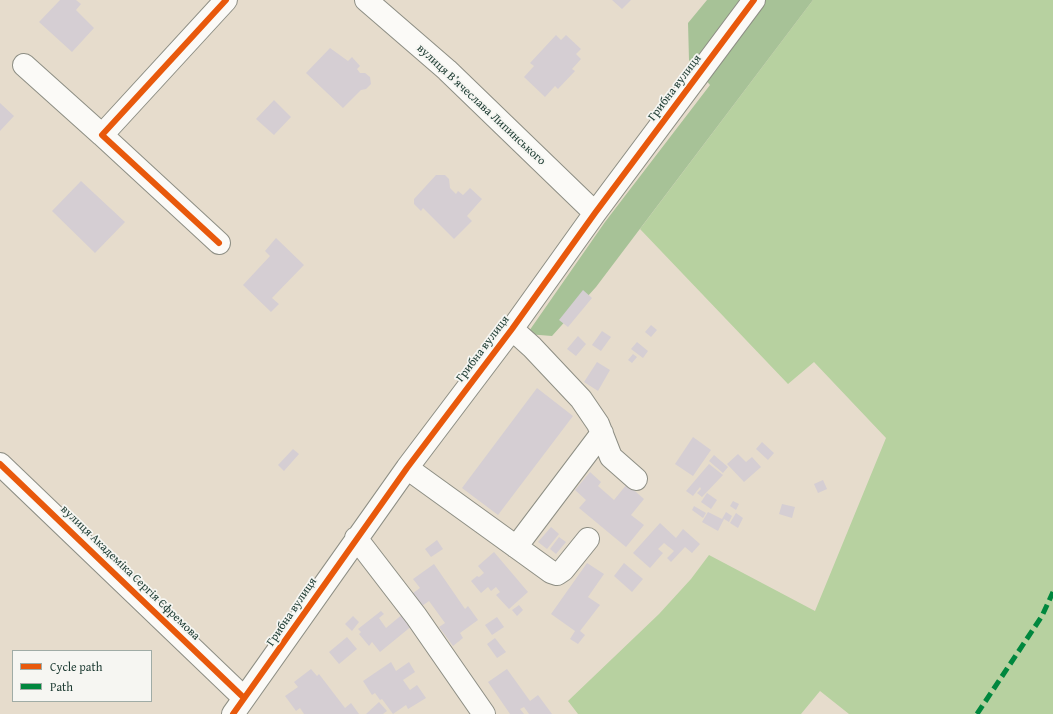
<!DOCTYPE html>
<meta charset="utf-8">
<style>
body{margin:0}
#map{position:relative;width:1053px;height:714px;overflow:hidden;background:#e6dccc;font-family:"Gentium Book Plus",serif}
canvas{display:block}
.legend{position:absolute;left:12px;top:650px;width:140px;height:52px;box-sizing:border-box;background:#f6f6f2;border:1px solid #a0aca6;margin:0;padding:5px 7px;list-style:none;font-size:12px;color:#1f3d34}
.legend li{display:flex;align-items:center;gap:8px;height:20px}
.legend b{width:20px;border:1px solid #a0aca6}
</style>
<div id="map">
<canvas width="1053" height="714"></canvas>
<ul class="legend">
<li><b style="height:5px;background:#e8590c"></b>Cycle path</li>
<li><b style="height:5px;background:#00873e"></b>Path</li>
</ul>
</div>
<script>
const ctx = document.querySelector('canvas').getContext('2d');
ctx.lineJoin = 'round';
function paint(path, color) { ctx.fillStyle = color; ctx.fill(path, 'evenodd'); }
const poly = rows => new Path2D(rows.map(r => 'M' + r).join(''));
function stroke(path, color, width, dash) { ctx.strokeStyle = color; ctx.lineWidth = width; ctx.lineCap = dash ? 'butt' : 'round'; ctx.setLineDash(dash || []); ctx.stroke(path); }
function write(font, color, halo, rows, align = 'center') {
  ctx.font = font + ' "Gentium Book Plus",serif'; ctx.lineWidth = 3.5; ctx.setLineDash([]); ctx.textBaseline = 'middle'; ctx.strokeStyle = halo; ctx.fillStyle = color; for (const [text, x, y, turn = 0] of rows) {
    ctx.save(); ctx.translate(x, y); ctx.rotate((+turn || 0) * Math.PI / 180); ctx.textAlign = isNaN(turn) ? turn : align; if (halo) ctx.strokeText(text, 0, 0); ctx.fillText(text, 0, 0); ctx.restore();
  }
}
paint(poly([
 [813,0,1053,0,1053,714,849,714,820,691,801,714,578,714,568,701,659,614,691,579,709,555,815,611,886,438,814,362,788,384,640,229]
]), '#b7d1a0');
paint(poly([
 [707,0,813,0,596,287,552,336,527,334,605,222,710,85,689,60,688,23]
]), '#a7c297');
paint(poly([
 [60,0,76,0,81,4,76,10,94,28,72,52,39,22],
 [612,0,631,0,622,9],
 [556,35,561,40,566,35,581,49,576,54,581,59,572,69,575,71,558,89,555,86,545,97,524,77,534,66,530,63],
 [330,48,348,61,352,57,360,66,357,69,360,73,365,73,370,77,371,84,366,89,361,90,343,108,306,73],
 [274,100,291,117,274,135,256,119],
 [0,103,14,116,0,131],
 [436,175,445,175,449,179,450,188,456,194,458,191,463,195,470,188,482,199,467,216,472,221,454,239,423,208,421,211,414,204,414,199],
 [81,181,125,222,95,253,52,211],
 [276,238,304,265,272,298,279,304,271,312,243,285,270,256,265,251],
 [583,290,592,298,568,327,559,320],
 [651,325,657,330,651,337,645,332],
 [602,331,611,337,601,351,592,345],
 [578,336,586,344,576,356,567,349],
 [637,342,648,351,643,358,631,349],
 [633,354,637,357,632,363,628,360],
 [597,362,610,370,598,391,584,382],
 [537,388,573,416,498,515,462,488],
 [693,437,711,450,693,476,675,464],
 [762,442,774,453,768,460,756,449],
 [293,449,299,454,284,471,278,465],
 [738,454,746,462,752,457,761,467,744,482,727,464],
 [714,455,728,467,723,473,709,461],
 [709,464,723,475,702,497,697,493,701,489,700,487,693,496,686,491],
 [590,472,601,482,598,486,614,500,627,484,644,499,631,515,644,525,626,547,579,508,586,500,575,490],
 [823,480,827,489,818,493,814,484],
 [707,493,717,500,711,509,701,502],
 [733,501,739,504,736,510,730,506],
 [782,504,795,507,792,518,779,514],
 [694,506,706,513,703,518,692,510],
 [708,512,722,519,726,512,732,516,729,522,724,519,718,531,702,522],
 [736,513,743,518,738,528,730,523],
 [660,523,676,538,683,529,700,544,692,553,685,547,671,562,667,558,674,551,664,543,658,549,663,553,650,568,633,553],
 [551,527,559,534,547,549,538,542],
 [559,537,566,542,556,554,550,549],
 [437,540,443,549,431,557,425,549],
 [494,552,528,592,509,609,496,595,500,592,496,587,491,591,488,587,481,593,471,581,477,576,479,577,484,573,478,566],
 [587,563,604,574,588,597,600,605,580,631,585,635,578,644,570,639,575,631,551,614],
 [624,563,643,579,632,592,614,576],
 [434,564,465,609,468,606,478,620,460,633,463,638,453,646,439,627,445,623,429,601,422,606,413,593,420,588,413,579],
 [519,605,523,610,517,616,512,610],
 [381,611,384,614,379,618,386,628,404,613,413,625,380,652,372,642,369,646,359,634,361,632,358,629],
 [353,616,359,622,352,631,345,624],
 [497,617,504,627,492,635,485,625],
 [347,637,357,649,339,664,329,652],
 [495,638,506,652,497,658,487,644],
 [391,662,396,671,409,662,415,672,403,680,410,690,417,685,426,698,408,709,406,705,393,714,382,699,380,700,375,693,372,695,363,681],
 [311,669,317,676,319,674,345,708,351,703,359,714,304,714,300,708,296,711,285,696,298,687,294,682],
 [507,669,530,701,538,695,552,714,529,714,524,707,520,709,524,714,510,714,488,682],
 [379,702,387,711,383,714,366,714]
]), '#d5ced3');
const minor = poly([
 [366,0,447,70,595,213],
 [24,65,102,135],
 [219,243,102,135,226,0],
 [512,329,532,347,581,399,598,424,611,457,636,479],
 [0,464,244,698],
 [407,468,551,572,557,574,563,570,588,539],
 [356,538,416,616,484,714],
 [516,547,602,433],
 [233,714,407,468,512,329,595,213,754,0]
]);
stroke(minor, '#8d8e84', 24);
stroke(minor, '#fbfaf7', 22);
stroke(poly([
 [977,714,1042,616,1053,592]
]), '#00873e', 5, [10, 5]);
stroke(poly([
 [219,243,102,135,226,0],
 [0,464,244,698],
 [233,714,407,468,512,329,595,213,754,0]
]), '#e8590c', 6);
write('12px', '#1f3d34', '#f6f6f2', [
 ["Грибна вулиця",675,88,-53],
 ["вулиця Вʼячеслава Липинського",481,105,43],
 ["Грибна вулиця",483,349,-53],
 ["вулиця Академіка Сергія Єфремова",130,573,44],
 ["Грибна вулиця",292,612,-56]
]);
</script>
